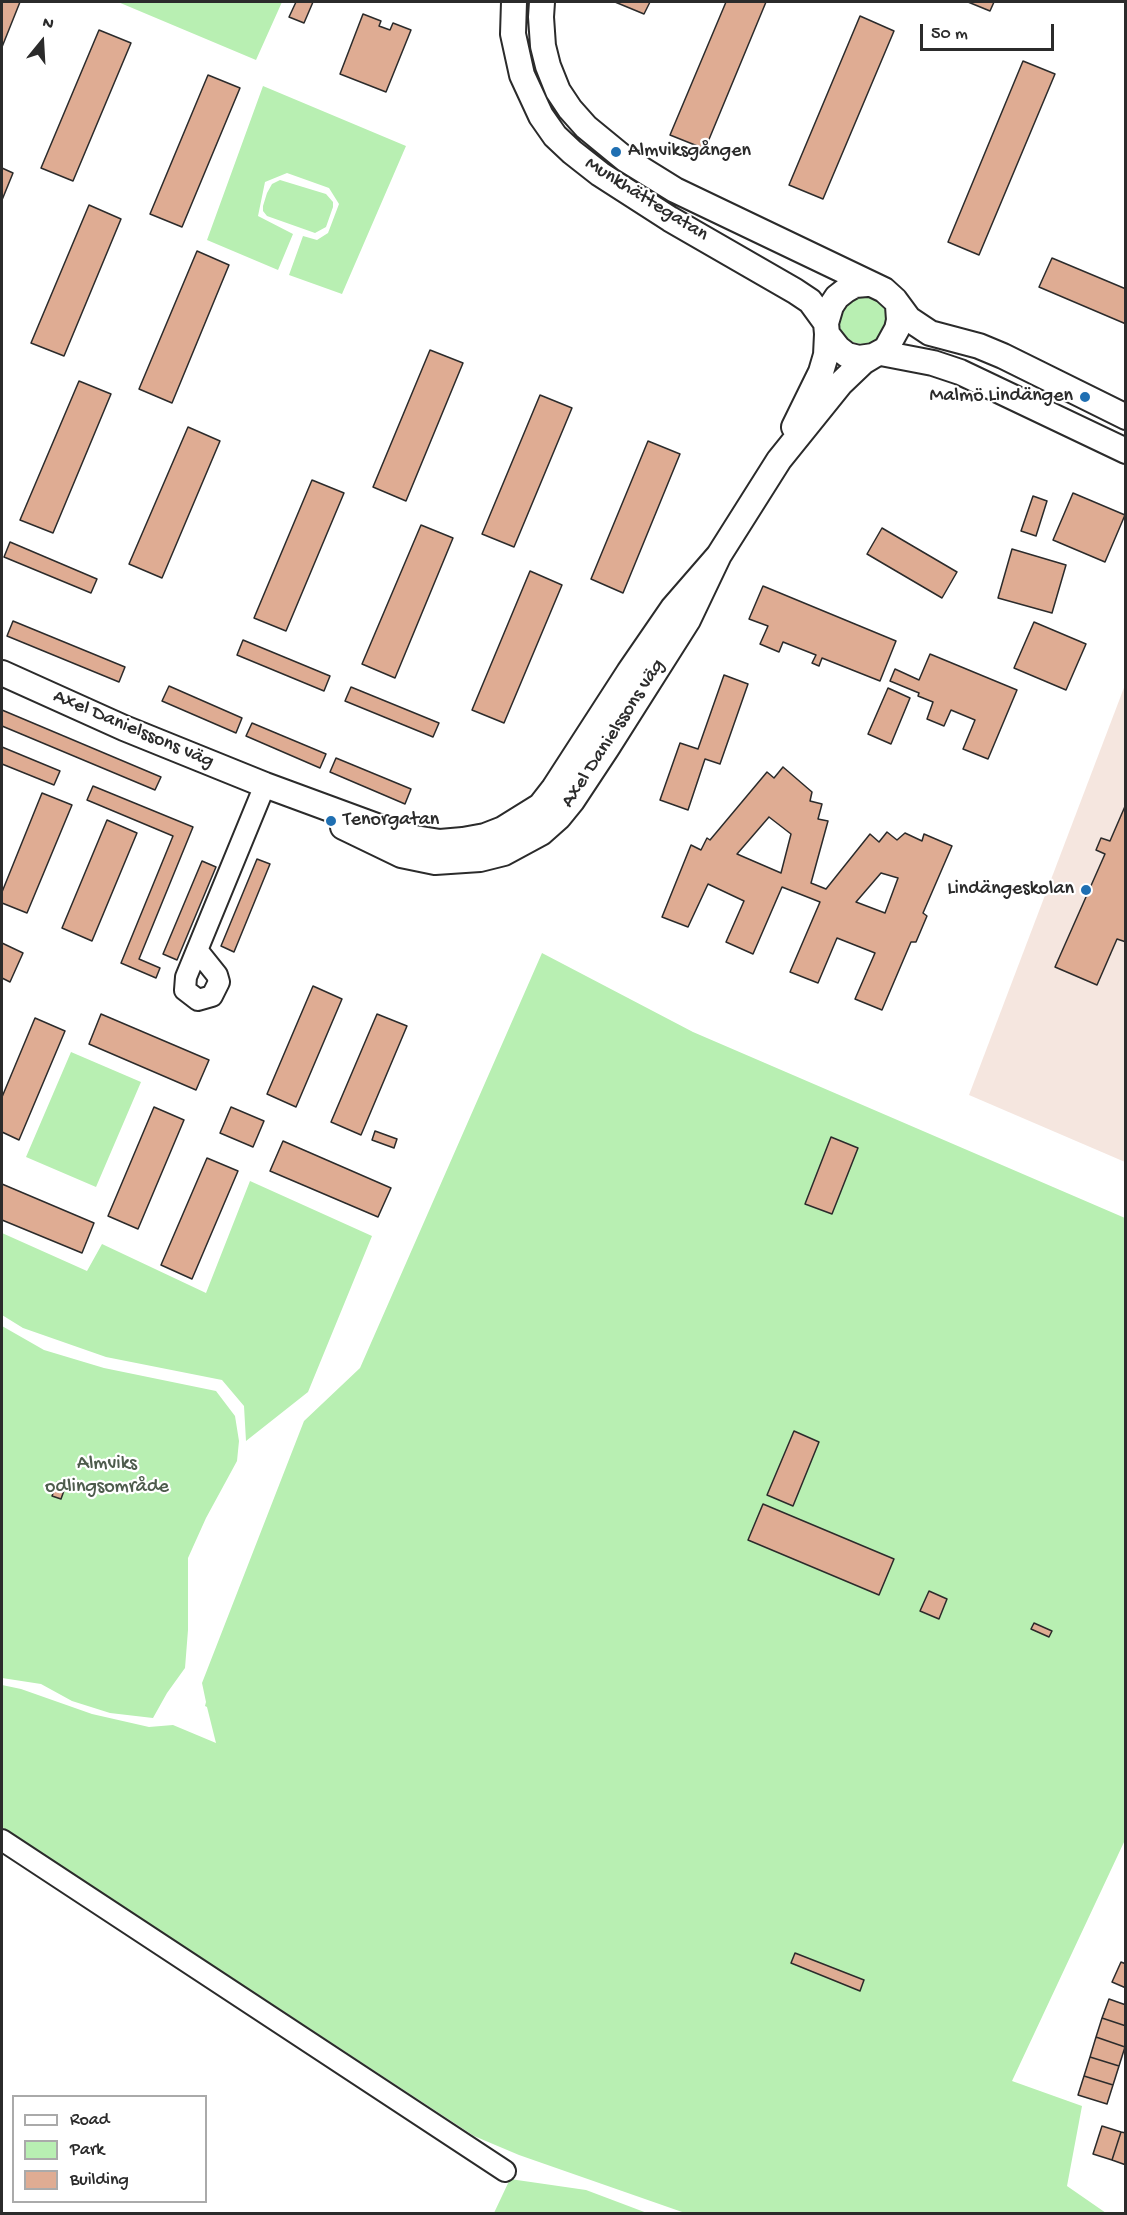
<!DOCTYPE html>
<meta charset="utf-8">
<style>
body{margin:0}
#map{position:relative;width:1127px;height:2215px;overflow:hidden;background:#fff;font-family:"Gochi Hand",sans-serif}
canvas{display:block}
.frame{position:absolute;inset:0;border:3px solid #2b2b2b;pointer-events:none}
.legend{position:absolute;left:12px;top:2095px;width:195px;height:108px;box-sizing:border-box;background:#fff;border:2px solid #aaa;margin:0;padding:8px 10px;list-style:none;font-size:18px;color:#2b2b2b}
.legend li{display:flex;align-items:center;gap:12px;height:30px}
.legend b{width:30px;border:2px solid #aaa}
.north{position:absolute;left:12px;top:12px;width:60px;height:60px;-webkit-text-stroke:4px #fff;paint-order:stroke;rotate:18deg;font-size:16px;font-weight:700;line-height:24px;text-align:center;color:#2b2b2b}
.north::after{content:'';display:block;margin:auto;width:21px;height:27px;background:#2b2b2b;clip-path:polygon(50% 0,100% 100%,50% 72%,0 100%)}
.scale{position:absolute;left:920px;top:24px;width:134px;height:27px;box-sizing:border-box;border:3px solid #2b2b2b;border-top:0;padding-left:8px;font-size:18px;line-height:21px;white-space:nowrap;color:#2b2b2b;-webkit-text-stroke:4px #fff;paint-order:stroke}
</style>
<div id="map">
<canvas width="1127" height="2215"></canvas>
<div class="frame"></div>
<ul class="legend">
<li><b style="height:8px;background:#fff"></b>Road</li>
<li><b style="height:16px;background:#b8efb2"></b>Park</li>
<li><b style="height:16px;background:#dfac93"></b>Building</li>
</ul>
<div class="north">N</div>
<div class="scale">50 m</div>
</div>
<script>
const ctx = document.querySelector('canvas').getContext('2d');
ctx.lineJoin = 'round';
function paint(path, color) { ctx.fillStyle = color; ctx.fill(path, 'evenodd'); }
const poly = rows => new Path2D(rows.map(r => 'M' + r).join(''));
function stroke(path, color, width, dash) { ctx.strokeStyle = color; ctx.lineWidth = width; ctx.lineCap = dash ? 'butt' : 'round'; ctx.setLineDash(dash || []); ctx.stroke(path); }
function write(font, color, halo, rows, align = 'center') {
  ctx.font = font + ' "Gochi Hand",sans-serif'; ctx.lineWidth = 4.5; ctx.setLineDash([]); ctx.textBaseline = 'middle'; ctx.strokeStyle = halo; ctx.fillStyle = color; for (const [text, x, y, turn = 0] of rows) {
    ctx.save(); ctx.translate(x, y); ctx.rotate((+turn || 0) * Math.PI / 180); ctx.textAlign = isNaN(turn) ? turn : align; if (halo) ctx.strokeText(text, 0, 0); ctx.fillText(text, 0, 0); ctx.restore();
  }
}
paint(poly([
 [1125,685,1125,1162,969,1095]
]), '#f5e6df');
paint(poly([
 [118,2,282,2,256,60],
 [263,86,406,146,342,294,289,275,303,236,317,240,328,233,339,204,329,188,287,173,265,182,258,216,293,234,278,270,207,240],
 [280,180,326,194,333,202,333,207,326,227,315,233,267,216,263,211,263,206,267,193,272,184],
 '839 320a24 24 0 1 1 48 0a24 24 0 1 1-48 0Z',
 [542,953,693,1032,1125,1218,1125,1840,1012,2081,1082,2106,1067,2186,1106,2213,685,2213,519,2155,474,2136,2,1827,2,1685,21,1689,92,1714,149,1727,173,1725,216,1743,207,1707,205,1706,206,1702,202,1683,304,1421,360,1368],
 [71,1052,141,1082,96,1187,26,1157],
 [250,1181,372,1236,308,1392,246,1441,244,1406,222,1380,106,1357,23,1328,2,1315,2,1233,87,1271,102,1244,206,1293],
 [2,1326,44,1350,104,1368,216,1391,235,1416,239,1441,237,1461,206,1518,188,1558,188,1630,185,1668,167,1693,153,1718,110,1713,72,1701,41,1684,2,1678],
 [510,2179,586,2190,647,2213,494,2213]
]), '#b8efb2');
const building = poly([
 [2,2,20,2,2,47,2,2],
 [296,2,313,2,304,23,289,17,296,2],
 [615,2,650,2,644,14,615,2],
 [726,2,766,2,705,149,670,135,726,2],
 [968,2,994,2,990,11,968,2],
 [363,14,381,21,379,26,390,30,393,23,411,30,386,92,340,74,363,14],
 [860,16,894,31,823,199,789,185,860,16],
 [99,30,131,43,73,181,41,168,99,30],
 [1023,61,1055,74,979,255,948,242,1023,61],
 [208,75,240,88,182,227,150,214,208,75],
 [2,168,13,173,2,200,2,168],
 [89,205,121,219,64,356,31,343,89,205],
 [197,251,229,265,172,403,139,389,197,251],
 [1052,258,1126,289,1126,324,1039,287,1052,258],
 [430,350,463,363,406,501,373,487,430,350],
 [79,381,111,394,53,533,20,520,79,381],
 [540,395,572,408,514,547,482,534,540,395],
 [188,427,220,441,162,578,129,564,188,427],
 [648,441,680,454,623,593,591,579,648,441],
 [312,480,344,493,286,631,254,618,312,480],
 [1073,493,1125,515,1105,562,1053,540,1073,493],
 [1033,496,1047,501,1036,536,1021,531,1033,496],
 [421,525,453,538,395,678,362,664,421,525],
 [882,528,957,572,942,598,867,554,882,528],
 [10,542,97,579,91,593,4,557,10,542],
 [1012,549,1066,565,1052,613,998,598,1012,549],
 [530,571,562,585,504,723,472,710,530,571],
 [763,586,896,641,880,681,822,658,819,666,812,663,816,655,783,642,779,652,760,644,768,626,749,619,763,586],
 [13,621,125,667,119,682,7,636,13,621],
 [1034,622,1086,644,1066,690,1014,668,1034,622],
 [243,640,330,676,324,691,237,655,243,640],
 [930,654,1017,690,988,759,963,749,975,720,951,710,944,726,927,719,933,702,918,696,919,693,890,681,895,669,919,680,930,654],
 [724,675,748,684,720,764,705,759,688,810,660,800,680,743,698,749,724,675],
 [169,686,242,718,236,733,162,701,169,686],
 [351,687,439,723,433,737,345,701,351,687],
 [888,688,910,698,891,744,868,734,888,688],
 [2,710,161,777,155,790,2,726,2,710],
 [252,723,326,754,320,768,246,736,252,723],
 [2,747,60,771,54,785,2,764,2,747],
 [336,758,411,789,405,804,330,772,336,758],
 [783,767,812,792,810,801,822,804,818,819,828,821,811,883,826,889,870,834,879,842,887,832,897,840,905,833,922,841,924,834,952,846,923,913,927,916,916,942,911,942,882,1010,855,999,875,953,837,938,818,983,790,972,820,902,782,887,753,954,726,942,744,901,708,884,688,927,662,917,691,845,701,850,707,838,710,840,767,772,774,778,783,767],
 [769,817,791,834,781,873,737,854,769,817],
 [881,873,898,878,885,913,856,902,881,873],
 [93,786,193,827,139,959,160,968,156,978,121,963,173,836,87,800,93,786],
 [42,793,72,805,27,913,2,903,2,892,42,793],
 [1126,804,1126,942,1117,939,1097,985,1055,967,1105,854,1096,850,1101,838,1110,841,1126,804],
 [107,820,137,833,92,941,62,928,107,820],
 [257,859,270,864,234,952,221,946,257,859],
 [202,861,216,867,177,960,163,954,202,861],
 [2,943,23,953,10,982,2,978,2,943],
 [313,986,342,999,296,1107,267,1094,313,986],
 [101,1014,209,1060,196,1090,89,1044,101,1014],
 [377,1014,407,1026,361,1135,331,1122,377,1014],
 [35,1018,65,1031,19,1140,2,1132,2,1097,35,1018],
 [154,1107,184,1120,138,1229,108,1216,154,1107],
 [231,1107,264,1121,253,1147,220,1133,231,1107],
 [375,1131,397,1139,394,1148,372,1140,375,1131],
 [831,1137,858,1148,832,1214,805,1204,831,1137],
 [283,1141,391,1188,378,1217,270,1171,283,1141],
 [207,1158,238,1171,192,1279,161,1265,207,1158],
 [2,1184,94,1223,82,1253,2,1220,2,1184],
 [794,1431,819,1442,793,1506,767,1495,794,1431],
 [57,1482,66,1485,61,1499,52,1496,57,1482],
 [763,1504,894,1559,879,1595,748,1540,763,1504],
 [929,1591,947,1599,939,1619,920,1611,929,1591],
 [1034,1623,1052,1631,1049,1637,1031,1629,1034,1623],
 [795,1953,864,1980,860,1991,791,1963,795,1953],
 [1121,1962,1126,1964,1126,1988,1112,1982,1121,1962],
 [1109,1999,1126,2005,1126,2026,1102,2018,1109,1999],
 [1102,2018,1126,2026,1125,2047,1096,2037,1102,2018],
 [1096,2037,1125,2047,1119,2066,1090,2057,1096,2037],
 [1090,2057,1119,2066,1113,2085,1084,2076,1090,2057],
 [1084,2076,1113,2085,1107,2104,1078,2095,1084,2076],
 [1102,2126,1121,2132,1112,2160,1093,2154,1102,2126],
 [1121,2132,1126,2133,1126,2165,1112,2160,1121,2132]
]);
paint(building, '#dfac93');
stroke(building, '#2b2b2b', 1.5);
const minor = poly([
 [197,950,217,975,219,982,212,996,198,1000,185,990,186,977,265,785],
 [2,1840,505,2171]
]);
const tertiary = poly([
 [514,2,513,34,522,75,541,116,555,136,572,152,600,174,670,219,795,291,810,301,826,323],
 [542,2,541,17,543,46,548,66,558,91,570,109,586,127,625,159,675,190,884,290,895,300,909,319,930,333,979,346,1003,356,1126,417],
 [867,284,855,285,846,290,837,297,831,306,826,323,827,334,838,348,847,355,859,358,873,356,886,349,897,329,899,320,898,306],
 [881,353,933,363,960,372,1126,451],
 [794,427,821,372,826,355,827,334],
 [2,673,124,728,265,785,390,831,415,838,440,842,463,840,485,836,503,829,540,806,554,788,629,672,673,608,719,555],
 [343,827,401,855,435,862,480,859,504,853,541,833,559,817,572,801,607,748,688,620,719,555,779,460,841,383,863,362,873,356]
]);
stroke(minor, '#2b2b2b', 24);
stroke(tertiary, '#2b2b2b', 28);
stroke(minor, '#fff', 20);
stroke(tertiary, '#fff', 24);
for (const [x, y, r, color] of [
 [616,152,6,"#1f6fb2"],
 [1085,397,6,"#1f6fb2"],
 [331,821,6,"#1f6fb2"],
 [1086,890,6,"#1f6fb2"]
]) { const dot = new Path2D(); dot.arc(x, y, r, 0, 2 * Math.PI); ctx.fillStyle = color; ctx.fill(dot); stroke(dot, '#fff', 2); }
write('20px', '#2b2b2b', '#fff', [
 ["Almviksgången",628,152],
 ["Malmö Lindängen",1073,397,"right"],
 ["Tenorgatan",343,821],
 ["Lindängeskolan",1074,890,"right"]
], 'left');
write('20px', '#2b2b2b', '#fff', [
 ["Munkhättegatan",646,200,32],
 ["Axel Danielssons väg",133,730,23],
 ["Axel Danielssons väg",614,734,-57]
]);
write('20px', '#4e5c4d', '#fff', [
 ["Almviks",107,1465],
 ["odlingsområde",107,1488]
]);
</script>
